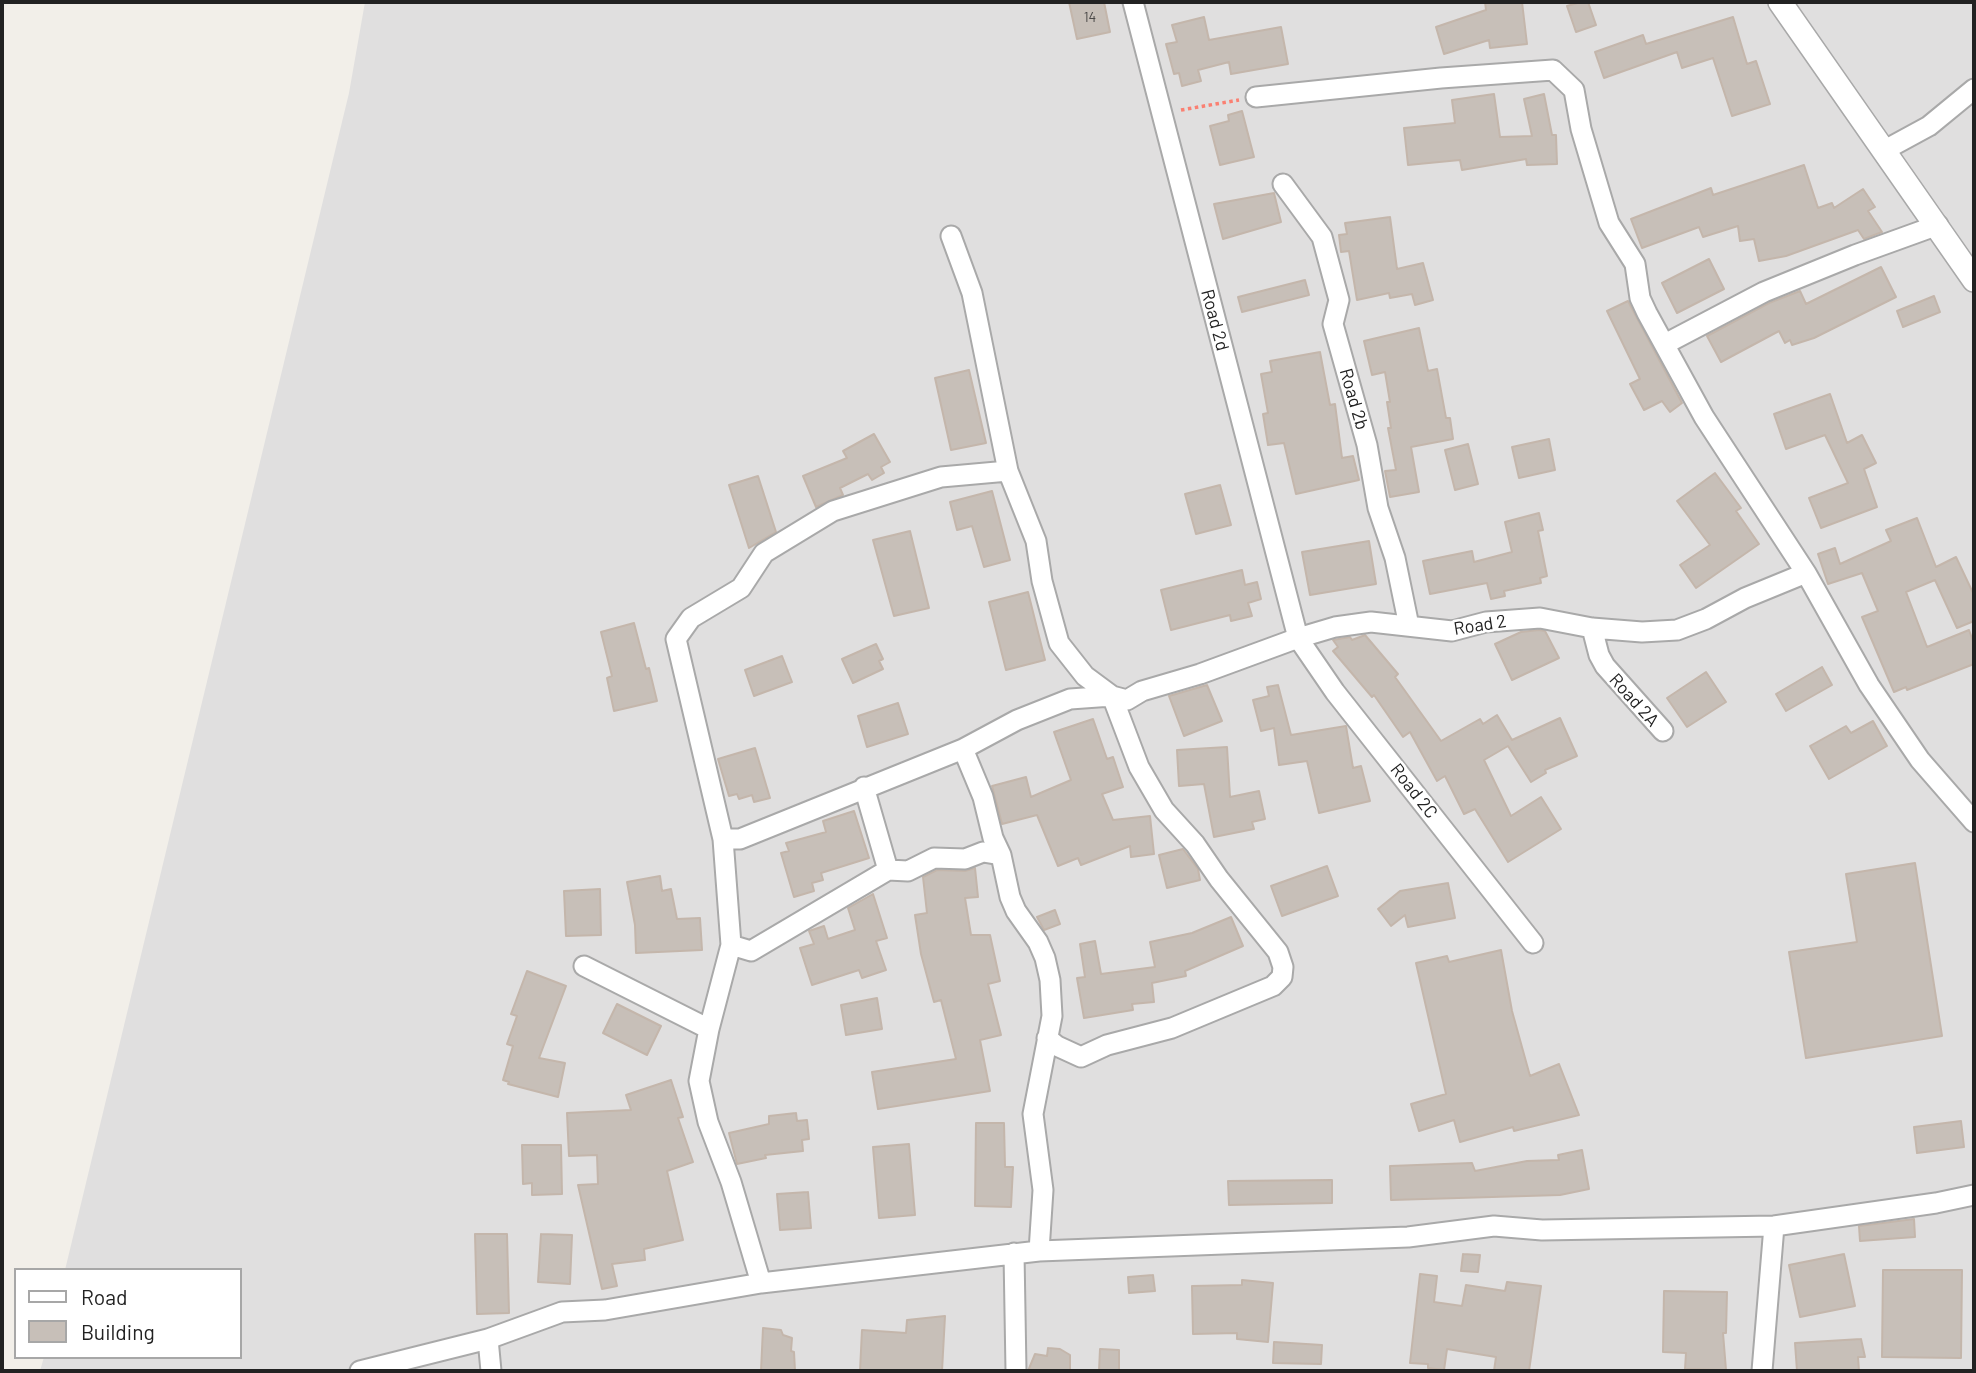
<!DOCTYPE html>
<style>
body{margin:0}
#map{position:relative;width:1976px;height:1373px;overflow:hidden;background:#f2efe9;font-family:Barlow,sans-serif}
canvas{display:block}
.frame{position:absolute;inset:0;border:4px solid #222;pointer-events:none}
.legend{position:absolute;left:14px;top:1268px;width:228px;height:91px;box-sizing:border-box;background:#fff;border:2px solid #a7a7a7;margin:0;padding:9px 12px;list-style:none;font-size:21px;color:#222}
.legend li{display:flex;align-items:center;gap:14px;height:35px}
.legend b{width:35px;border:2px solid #a7a7a7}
</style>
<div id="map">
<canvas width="1976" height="1373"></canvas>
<div class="frame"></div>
<ul class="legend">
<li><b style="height:9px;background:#fff"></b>Road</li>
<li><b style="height:19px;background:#c7bfb8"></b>Building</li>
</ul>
</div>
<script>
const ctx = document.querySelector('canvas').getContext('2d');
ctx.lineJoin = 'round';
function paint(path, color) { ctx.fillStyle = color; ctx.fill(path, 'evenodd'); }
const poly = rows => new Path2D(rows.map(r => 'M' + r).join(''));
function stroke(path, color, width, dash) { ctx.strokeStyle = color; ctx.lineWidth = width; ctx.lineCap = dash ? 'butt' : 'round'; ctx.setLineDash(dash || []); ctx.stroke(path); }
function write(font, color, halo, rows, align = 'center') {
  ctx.font = font + ' Barlow,sans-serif'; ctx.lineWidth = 5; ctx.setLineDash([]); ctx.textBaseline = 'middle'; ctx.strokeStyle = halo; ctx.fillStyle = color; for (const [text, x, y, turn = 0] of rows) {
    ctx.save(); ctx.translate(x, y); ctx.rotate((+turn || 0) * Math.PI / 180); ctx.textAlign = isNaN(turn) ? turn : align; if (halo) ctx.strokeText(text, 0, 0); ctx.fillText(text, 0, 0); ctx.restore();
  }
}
paint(poly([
 [365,2,1974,2,1974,1371,40,1371,44,1357,240,1357,240,1270,65,1270,349,93]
]), '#e0dfdf');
const building = poly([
 [1069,2,1104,2,1110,32,1077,39,1069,2],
 [1485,2,1522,2,1527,44,1490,48,1489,40,1444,54,1436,27,1486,10,1485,2],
 [1581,2,1588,2,1596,25,1576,32,1567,6,1581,2],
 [1204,17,1209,40,1281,27,1288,64,1231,74,1229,62,1198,70,1201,81,1182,86,1179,73,1174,74,1166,44,1177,42,1172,25,1204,17],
 [1733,17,1747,64,1756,61,1770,104,1732,116,1713,58,1682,68,1677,52,1604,78,1595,52,1643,35,1646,44,1733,17],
 [1494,94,1500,137,1532,136,1524,99,1544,94,1552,135,1556,135,1557,164,1527,165,1526,159,1462,170,1460,160,1408,165,1404,128,1455,123,1452,100,1494,94],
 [1242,111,1254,157,1220,165,1210,126,1229,121,1228,115,1242,111],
 [1804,165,1818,208,1832,203,1834,208,1863,189,1875,207,1868,211,1882,232,1864,239,1858,230,1786,256,1759,261,1754,239,1740,241,1738,226,1703,237,1699,227,1642,248,1631,219,1711,188,1713,195,1804,165],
 [1274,193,1281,222,1223,239,1214,204,1274,193],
 [1390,217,1397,269,1423,263,1433,300,1415,305,1412,294,1390,298,1389,293,1357,300,1349,251,1341,252,1339,235,1347,234,1345,223,1390,217],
 [1709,259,1724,289,1677,313,1662,283,1709,259],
 [1881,267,1896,297,1814,338,1792,345,1790,340,1785,343,1779,331,1721,362,1707,336,1769,303,1800,291,1806,304,1881,267],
 [1305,280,1309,295,1242,312,1238,297,1305,280],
 [1934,296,1940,312,1903,327,1897,311,1934,296],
 [1628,301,1682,403,1670,412,1662,401,1644,410,1630,384,1640,379,1607,311,1628,301],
 [1419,328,1428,371,1437,369,1446,418,1450,418,1453,439,1411,447,1419,492,1390,497,1385,471,1396,470,1388,428,1391,428,1387,402,1390,402,1385,372,1372,375,1364,341,1419,328],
 [1320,352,1330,405,1335,404,1342,458,1353,456,1359,480,1296,494,1284,443,1268,445,1263,414,1268,413,1261,374,1272,372,1270,361,1320,352],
 [969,370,986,443,951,450,935,378,969,370],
 [1830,394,1847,443,1862,435,1876,463,1864,469,1877,507,1821,528,1809,498,1848,483,1825,435,1786,449,1774,414,1830,394],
 [874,434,890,462,881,467,884,473,872,480,868,474,840,488,843,495,816,507,803,476,847,458,843,451,874,434],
 [1549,439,1555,470,1519,478,1512,447,1549,439],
 [1468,444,1478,484,1455,490,1445,450,1468,444],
 [1715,473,1741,508,1736,511,1759,544,1696,588,1680,565,1710,545,1677,501,1715,473],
 [758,476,776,532,749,548,729,485,758,476],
 [1220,485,1231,525,1196,534,1185,494,1220,485],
 [992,491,1010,560,984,567,972,526,957,530,950,502,992,491],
 [1539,513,1543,530,1538,531,1547,576,1540,578,1541,583,1504,591,1505,596,1491,599,1487,583,1430,594,1423,561,1472,551,1474,562,1512,552,1505,522,1539,513],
 [1917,518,1936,567,1956,557,1974,595,1974,621,1957,628,1935,580,1906,592,1927,647,1969,630,1974,644,1974,664,1907,690,1906,687,1894,692,1862,617,1878,611,1862,573,1828,584,1818,554,1835,548,1840,564,1891,541,1886,530,1917,518],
 [910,531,929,608,894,616,873,540,910,531],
 [1369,541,1376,584,1310,595,1302,552,1369,541],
 [1242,570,1245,585,1257,582,1261,599,1248,603,1252,616,1231,621,1230,615,1171,630,1161,590,1242,570],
 [1028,592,1045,660,1006,670,989,602,1028,592],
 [634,623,646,669,649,668,657,701,614,711,607,678,612,676,601,632,634,623],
 [1539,630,1545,631,1559,658,1512,680,1495,644,1521,632,1539,630],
 [1365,635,1398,674,1395,677,1441,741,1480,719,1483,724,1497,715,1512,740,1560,718,1577,756,1545,770,1546,773,1531,782,1508,746,1484,760,1511,816,1541,797,1561,829,1508,862,1475,809,1464,814,1445,776,1437,781,1410,732,1403,737,1374,695,1372,697,1333,651,1338,647,1333,640,1350,637,1352,640,1365,635],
 [876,644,883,659,879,661,883,669,853,683,842,659,876,644],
 [782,656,792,682,754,696,745,670,782,656],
 [1822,667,1832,685,1786,711,1776,694,1822,667],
 [1706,672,1726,702,1687,727,1667,698,1706,672],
 [1207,685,1222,721,1184,736,1169,696,1207,685],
 [1278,685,1291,735,1346,726,1353,768,1361,766,1370,801,1319,813,1307,761,1279,765,1274,728,1261,731,1253,700,1269,696,1267,687,1278,685],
 [898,703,908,734,867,747,858,716,898,703],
 [1093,719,1107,759,1113,757,1123,787,1102,794,1113,820,1150,816,1154,854,1131,857,1130,846,1081,865,1078,858,1058,866,1037,815,1002,824,992,786,1026,777,1031,797,1071,780,1054,732,1093,719],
 [1873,721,1887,746,1829,779,1810,746,1846,726,1851,733,1873,721],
 [1227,747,1230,797,1259,791,1265,819,1252,822,1254,829,1214,837,1204,784,1179,786,1177,750,1227,747],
 [755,748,770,798,754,802,752,795,739,799,737,794,729,796,718,759,755,748],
 [854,811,869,858,821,873,823,880,812,883,814,891,794,897,781,853,789,851,786,843,826,832,823,821,854,811],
 [1183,849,1198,869,1200,880,1167,888,1159,855,1183,849],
 [1915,863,1942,1036,1806,1058,1789,952,1857,942,1846,874,1915,863],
 [1327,866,1338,896,1282,916,1271,886,1327,866],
 [975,868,978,897,965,898,971,935,990,935,1000,981,988,984,1001,1035,980,1040,990,1091,878,1109,872,1072,956,1059,941,1000,934,1002,921,954,915,915,927,913,923,877,937,870,965,871,975,868],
 [660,876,662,891,671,889,677,919,700,918,702,950,636,953,635,925,627,882,660,876],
 [1448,883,1455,918,1408,927,1405,915,1391,926,1378,909,1400,891,1448,883],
 [600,889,601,935,566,936,564,891,600,889],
 [873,894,887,938,876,941,886,970,862,978,859,970,812,985,800,948,814,944,809,931,824,926,828,939,855,930,848,908,873,894],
 [1055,910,1060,924,1044,930,1037,917,1055,910],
 [1231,917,1243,946,1185,971,1186,976,1152,983,1154,1002,1132,1004,1133,1010,1084,1018,1077,978,1085,977,1080,944,1095,941,1101,974,1155,967,1150,942,1192,933,1231,917],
 [1501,950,1512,1011,1530,1076,1559,1064,1579,1115,1514,1131,1513,1127,1460,1142,1454,1120,1419,1131,1411,1104,1446,1094,1416,963,1447,956,1449,962,1501,950],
 [527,971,566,986,539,1058,565,1063,558,1097,508,1084,509,1082,503,1080,513,1046,507,1044,517,1016,511,1014,527,971],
 [877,998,882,1029,846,1035,841,1005,877,998],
 [617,1004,661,1026,647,1055,603,1033,617,1004],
 [671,1080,683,1117,678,1118,693,1162,667,1171,683,1240,644,1249,645,1260,612,1264,617,1286,602,1289,578,1185,598,1184,597,1155,569,1156,567,1113,631,1110,626,1095,671,1080],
 [796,1113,797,1121,807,1120,809,1139,802,1140,803,1151,765,1155,766,1158,737,1164,729,1133,769,1124,769,1116,796,1113],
 [1961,1121,1964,1147,1917,1153,1914,1127,1961,1121],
 [976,1123,1004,1123,1005,1167,1013,1167,1011,1207,975,1206,976,1123],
 [909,1144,915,1215,879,1218,873,1147,909,1144],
 [522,1145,561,1145,562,1194,532,1195,532,1183,523,1184,522,1145],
 [1582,1150,1589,1189,1560,1195,1391,1200,1390,1166,1472,1163,1475,1171,1527,1161,1559,1160,1558,1155,1582,1150],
 [1332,1180,1332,1203,1229,1205,1228,1181,1332,1180],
 [808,1192,811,1228,780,1230,777,1194,808,1192],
 [1914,1219,1915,1237,1860,1241,1859,1226,1914,1219],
 [475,1234,507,1234,509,1313,477,1314,475,1234],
 [541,1234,572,1235,570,1284,538,1282,541,1234],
 [1463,1254,1480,1255,1478,1272,1461,1271,1463,1254],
 [1844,1254,1855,1306,1800,1317,1789,1265,1844,1254],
 [1883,1270,1962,1270,1961,1358,1882,1357,1883,1270],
 [1420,1274,1437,1276,1434,1302,1462,1306,1466,1285,1505,1291,1507,1282,1541,1286,1529,1371,1494,1371,1496,1357,1447,1349,1444,1370,1428,1368,1428,1364,1410,1363,1420,1274],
 [1153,1275,1155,1291,1129,1293,1128,1277,1153,1275],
 [1242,1280,1273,1283,1268,1342,1237,1339,1237,1333,1193,1334,1192,1286,1242,1285,1242,1280],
 [1664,1291,1727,1292,1726,1333,1723,1333,1726,1370,1685,1369,1686,1353,1663,1352,1664,1291],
 [945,1316,942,1371,860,1371,862,1330,906,1333,907,1320,945,1316],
 [763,1328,781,1330,783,1335,792,1338,791,1351,794,1352,795,1371,761,1371,763,1328],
 [1861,1339,1865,1357,1858,1357,1859,1371,1797,1371,1795,1343,1861,1339],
 [1274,1342,1322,1345,1321,1364,1273,1363,1274,1342],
 [1048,1348,1060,1349,1070,1355,1070,1371,1028,1371,1035,1354,1047,1356,1048,1348],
 [1100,1349,1119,1350,1119,1371,1099,1371,1100,1349]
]);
paint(building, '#c7bfb8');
stroke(building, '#c4b6ab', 2);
const minor = poly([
 [1133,2,1298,638,1335,692,1533,943],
 [1256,97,1441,78,1553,70,1574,90,1581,129,1609,223,1635,264,1640,298,1647,313,1704,417,1806,573,1869,685,1920,760,1974,822],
 [1883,151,1929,126,1974,89],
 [1283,184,1322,237,1339,300,1333,324,1367,445,1378,508,1395,558,1409,626],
 [1665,344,1764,292,1855,255,1938,225],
 [1008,471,1036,541,1042,581,1059,643,1085,676,1112,696,1139,767,1164,810,1195,844,1219,879,1278,952,1283,967,1282,977,1273,986,1172,1028,1107,1045,1081,1057,1057,1046,1047,1038],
 [1592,628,1599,655,1605,666,1663,731],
 [963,749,983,797,993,838,1001,855,1010,897,1016,911,1038,942,1045,958,1050,980,1052,1016,1033,1114,1043,1190,1039,1251],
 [864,787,888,870],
 [723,839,740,839,963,749,1017,720,1070,699,1112,696,1127,700,1142,691,1200,674,1298,638,1335,627,1371,622,1452,631,1486,622,1540,618,1592,628,1642,632,1677,630,1706,619,1745,598,1806,573],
 [731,945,723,839,676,639,691,618,741,588,764,553,833,511,941,477,1008,471,972,293,951,236],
 [584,966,709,1029],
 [1014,1253,1016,1371],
 [761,1283,731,1182,708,1122,699,1081,709,1029,731,945,751,951,888,870,908,871,934,858,965,859,983,852,1001,855],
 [488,1339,491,1371],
 [360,1371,488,1339,562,1312,605,1310,761,1283,1039,1251,1408,1237,1494,1226,1542,1230,1774,1226,1936,1203,1974,1195],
 [1762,1371,1774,1226]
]);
const tertiary = poly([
 [1780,2,1974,280]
]);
stroke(minor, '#a9a9a9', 23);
stroke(tertiary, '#a9a9a9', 26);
stroke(poly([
 [1181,110,1239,100]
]), '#fa8072', 3.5, [3.5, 3.5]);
stroke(minor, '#fff', 19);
stroke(tertiary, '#fff', 23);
write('14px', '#4b4948', null, [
 ["14",1090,17]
]);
write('18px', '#222', '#fff', [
 ["Road 2d",1215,320,75],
 ["Road 2b",1354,399,74],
 ["Road 2",1480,625,-9],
 ["Road 2A",1634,700,48],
 ["Road 2C",1414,791,52]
]);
</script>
